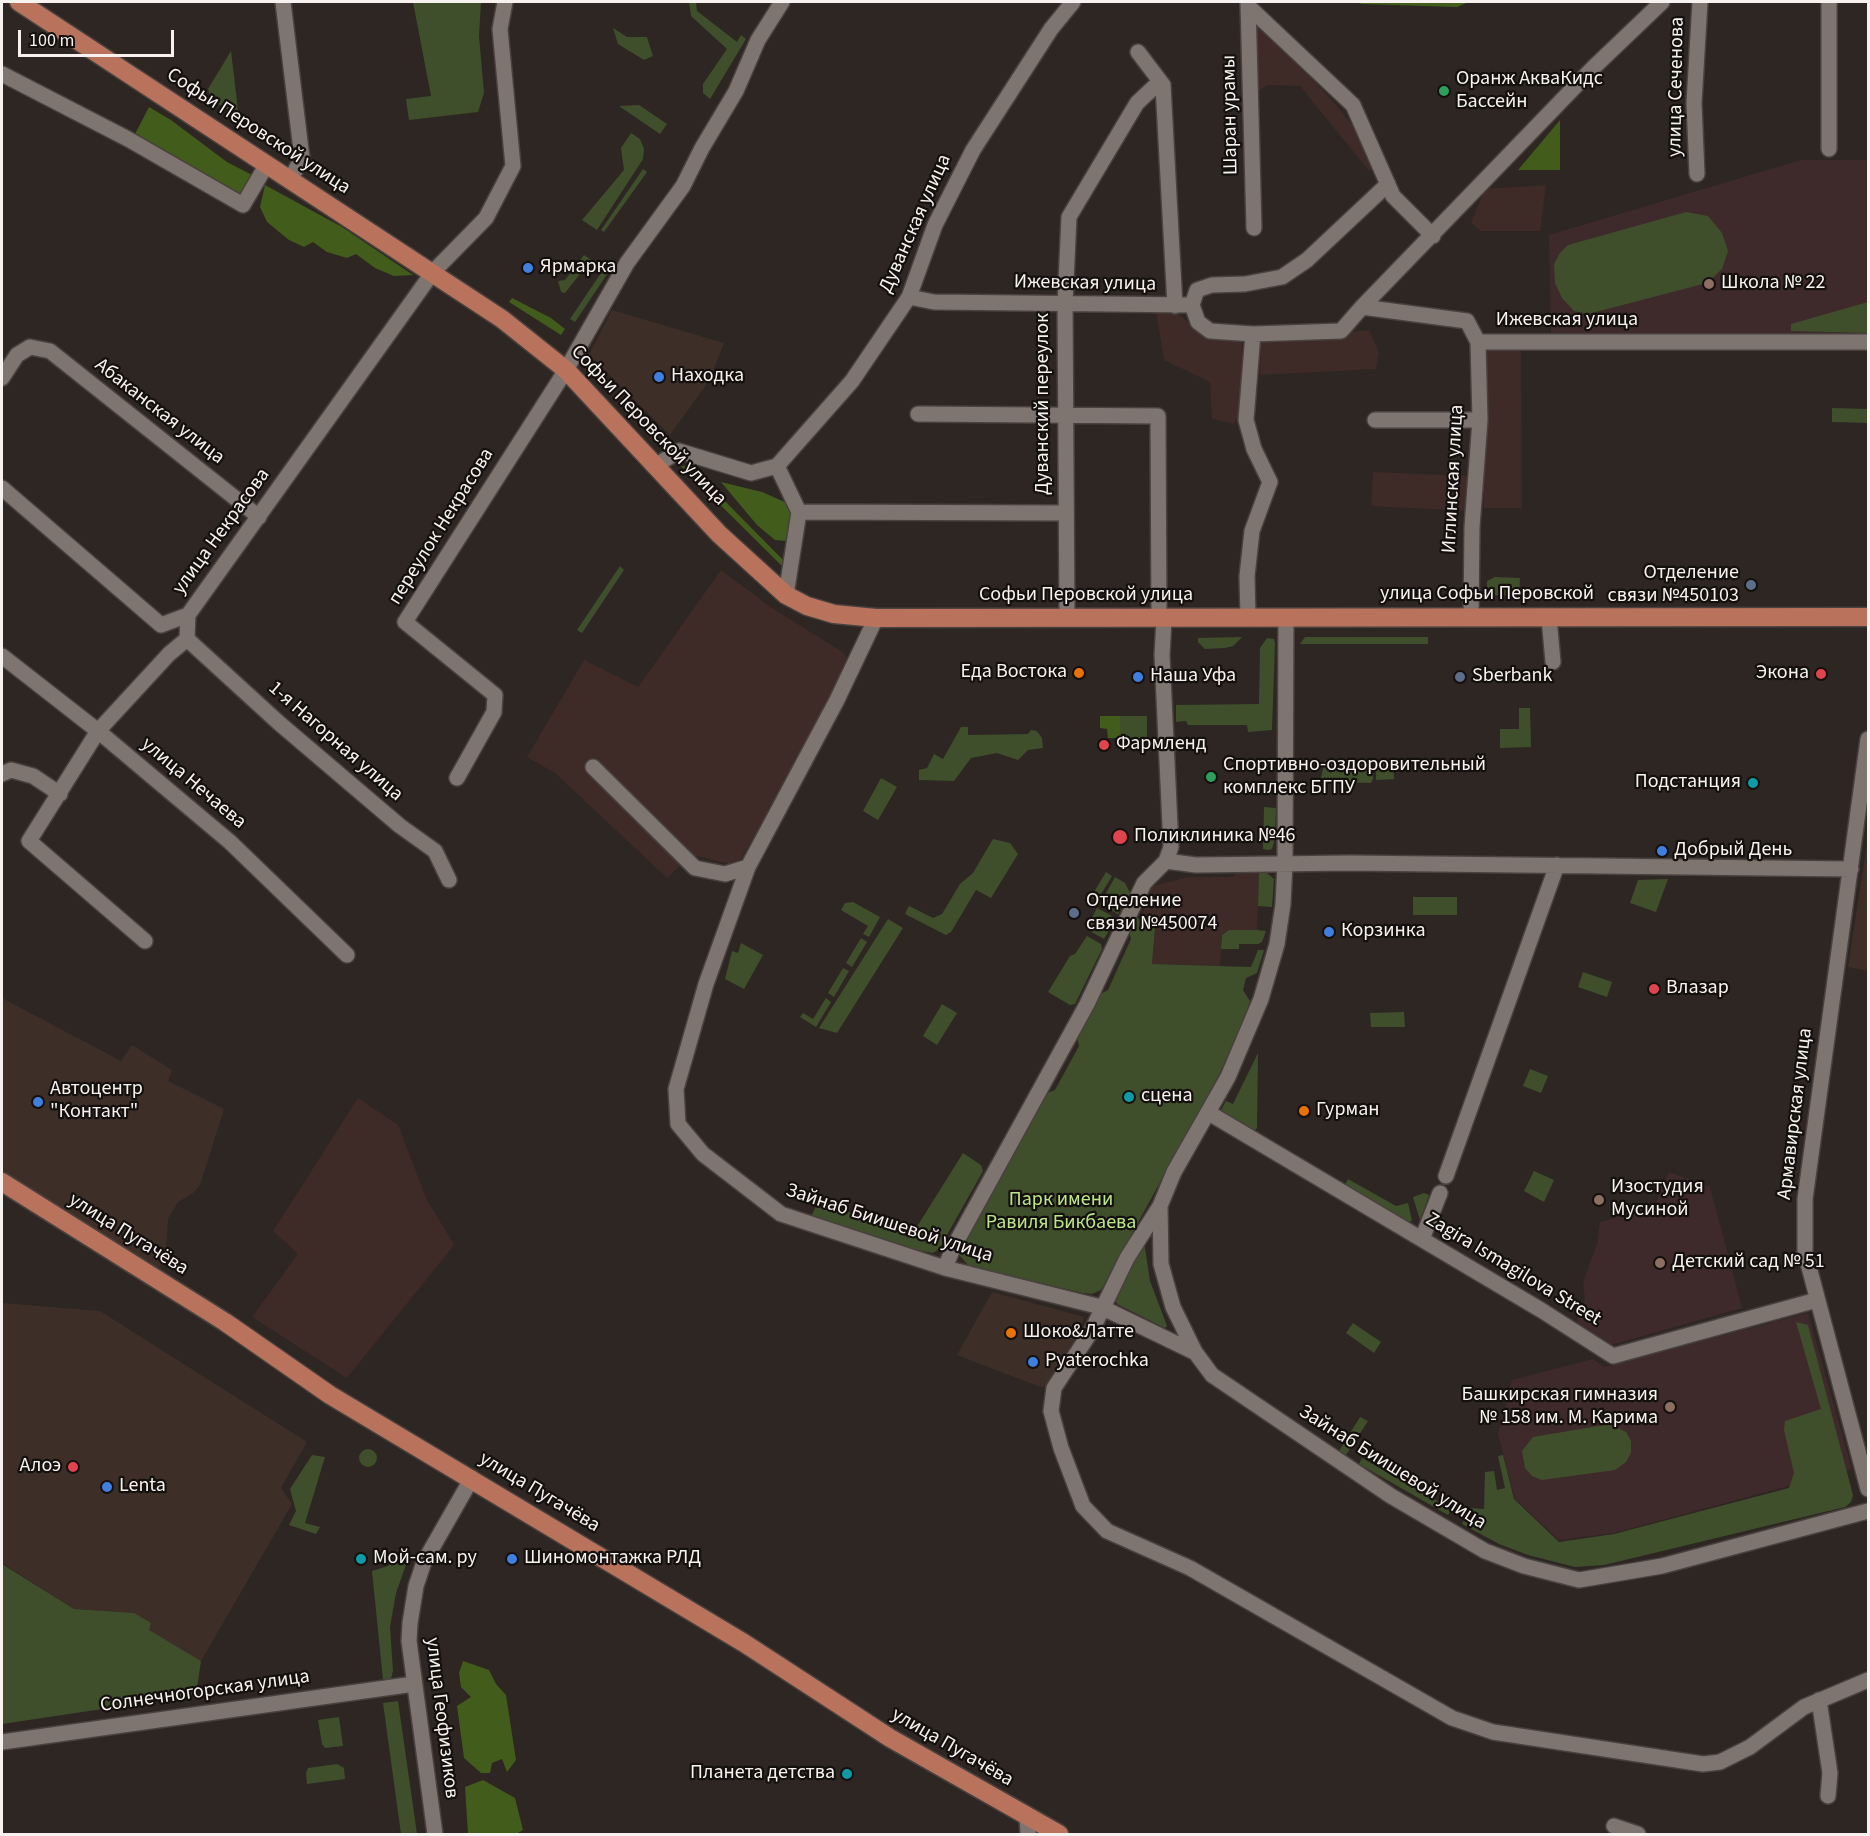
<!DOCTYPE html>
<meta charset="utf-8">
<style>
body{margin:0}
#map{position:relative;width:1870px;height:1836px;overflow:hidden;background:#2e2622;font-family:"Source Sans 3",sans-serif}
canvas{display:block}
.frame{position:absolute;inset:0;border:3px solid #f7f1ef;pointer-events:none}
.scale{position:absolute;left:18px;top:30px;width:156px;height:27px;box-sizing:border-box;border:3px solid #f7f1ef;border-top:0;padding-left:8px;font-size:18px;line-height:21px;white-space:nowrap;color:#f7f1ef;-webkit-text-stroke:4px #14100e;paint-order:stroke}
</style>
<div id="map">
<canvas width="1870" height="1836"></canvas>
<div class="frame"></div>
<div class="scale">100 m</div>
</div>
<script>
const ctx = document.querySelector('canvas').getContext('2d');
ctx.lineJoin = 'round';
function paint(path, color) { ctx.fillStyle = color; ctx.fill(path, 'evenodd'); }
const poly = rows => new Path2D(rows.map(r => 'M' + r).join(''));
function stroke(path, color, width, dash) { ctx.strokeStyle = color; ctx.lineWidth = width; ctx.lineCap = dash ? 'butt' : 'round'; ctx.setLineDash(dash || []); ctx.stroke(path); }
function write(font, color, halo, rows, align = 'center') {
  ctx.font = font + ' "Source Sans 3",sans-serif'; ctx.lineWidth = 4.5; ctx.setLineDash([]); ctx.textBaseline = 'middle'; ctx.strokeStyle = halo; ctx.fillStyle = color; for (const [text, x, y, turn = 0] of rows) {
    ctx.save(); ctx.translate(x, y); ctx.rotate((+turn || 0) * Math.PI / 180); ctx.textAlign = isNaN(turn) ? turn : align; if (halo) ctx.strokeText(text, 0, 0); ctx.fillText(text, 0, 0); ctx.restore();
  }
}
paint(poly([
 [612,310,724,343,709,381,670,435,589,355],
 [1868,837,1868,971,1848,967],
 [2,998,121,1061,132,1045,172,1070,168,1081,224,1109,200,1185,192,1194,178,1202,168,1219,166,1255,157,1271,2,1171],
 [992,1292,1084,1317,1080,1332,1043,1388,957,1355],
 [2,1303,100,1311,307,1442,281,1488,292,1504,201,1661,148,1630,134,1613,74,1609,2,1563]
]), '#3d2f28');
paint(poly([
 [1254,20,1262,24,1338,107,1364,141,1376,163,1369,171,1300,86,1267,85,1259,91,1256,88],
 [1546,185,1540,231,1481,231,1471,223,1485,189],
 [1175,310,1201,335,1242,338,1241,411,1234,424,1212,419,1210,382,1164,360,1156,311],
 [1369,330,1379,352,1376,369,1260,375,1261,340],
 [1521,348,1522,508,1484,508,1484,349],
 [1373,472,1472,476,1469,511,1371,506],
 [721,570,772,608,844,653,850,667,737,866,692,855,667,878,555,773,527,757,584,660,638,687],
 [1235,873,1259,873,1257,930,1230,930,1222,934,1220,966,1152,964,1155,928,1141,919,1150,887,1187,877,1233,877],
 [358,1098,398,1125,427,1200,454,1245,347,1378,252,1317,298,1254,273,1231]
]), '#3e2a27');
paint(poly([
 [1801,160,1868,160,1868,334,1551,333,1549,235],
 [1669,1172,1710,1187,1742,1308,1611,1345,1577,1322,1585,1299,1583,1282,1597,1244,1600,1222,1654,1208],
 [1808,1313,1852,1469,1614,1533,1559,1540,1515,1499,1498,1434,1512,1380,1593,1359,1604,1367]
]), '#3e2a2a');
paint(poly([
 [413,2,481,2,479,36,484,93,478,112,409,120,406,99,431,96],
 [689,2,696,2,697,11,737,42,741,35,746,39,710,99,703,93,703,84,727,49,691,16],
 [613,28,627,37,647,37,653,56,644,60,618,44],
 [231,51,238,110,230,111,211,100,208,89],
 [639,105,667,124,660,134,619,106],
 [631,133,640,139,644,149,643,159,597,230,582,220,624,170,621,148],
 [643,169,647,172,604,232,601,230],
 [1686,212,1708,216,1722,233,1728,251,1722,269,1707,283,1588,314,1574,311,1562,298,1555,283,1554,264,1560,253,1568,245],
 [584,255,591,260,565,293,561,292,558,281,565,280],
 [609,261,614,264,575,322,570,319],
 [1868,302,1868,333,1791,331,1791,324],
 [1832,408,1868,409,1868,423,1832,422],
 [620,566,624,570,582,633,577,630],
 [1495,577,1520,578,1519,596,1487,595,1487,581],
 [1242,637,1233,646,1225,648,1205,649,1198,642,1198,638],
 [1305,637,1428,637,1428,644,1300,644],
 [1267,638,1274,639,1275,643,1272,730,1248,732,1247,725,1188,725,1186,721,1176,722,1176,705,1259,704,1260,648],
 [1519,708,1530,708,1531,747,1500,748,1500,729,1519,729],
 [1120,716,1147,716,1147,738,1120,738],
 [961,727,968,727,968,735,1028,734,1031,730,1037,731,1042,738,1043,748,1028,750,1018,760,997,753,971,758,954,781,919,780,919,770,927,768,934,754,943,759],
 [1325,760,1368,760,1372,763,1373,779,1371,783,1323,782,1321,778],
 [1376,761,1393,761,1394,779,1376,780],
 [881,778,897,787,878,820,863,811],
 [1264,807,1276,808,1275,838,1272,849,1268,850,1263,849],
 [993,839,1010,843,1018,854,991,898,976,890,951,932,946,935,905,914,909,906,933,918,942,914,960,884,973,873],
 [1106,872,1112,876,1097,901,1091,897],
 [1259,873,1267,873,1274,879,1272,907,1258,906],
 [1115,877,1125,883,1130,893,1118,914,1100,904],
 [1668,879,1656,912,1630,903,1638,880],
 [1413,897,1457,897,1457,915,1413,915],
 [853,902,880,917,869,937,863,934,868,926,841,910,845,903],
 [1097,908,1116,918,1104,939,1086,929],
 [1132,915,1155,928,1152,964,1251,967,1258,950,1264,950,1257,973,1246,978,1243,990,1250,1001,1246,1014,1221,1071,1101,1290,1092,1294,1083,1293,969,1266,959,1255,961,1248,1045,1094,1055,1090,1079,1046,1077,1037,1098,995,1108,990,1131,939,1127,926],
 [888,919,903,928,837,1033,819,1028],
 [1229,930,1257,930,1266,931,1262,942,1258,944,1239,944,1239,949,1221,949,1222,935],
 [1087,936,1101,944,1102,949,1075,1004,1070,1005,1048,992,1070,956,1075,954],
 [861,938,867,942,852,967,846,963],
 [741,943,763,955,744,989,725,979,732,951,738,953],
 [843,968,849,971,834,997,828,993],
 [1583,972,1612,982,1607,997,1578,987],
 [826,998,831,1002,816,1027,800,1017,803,1013,813,1019],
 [942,1004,957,1013,937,1045,923,1036],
 [1404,1012,1405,1027,1371,1027,1370,1013],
 [1258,1053,1257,1128,1253,1132,1221,1110,1226,1101,1233,1104],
 [1530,1069,1548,1076,1541,1093,1523,1086],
 [963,1153,981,1165,983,1171,939,1249,933,1253,895,1246,811,1217,817,1204,823,1202,902,1233,918,1225],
 [1534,1171,1554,1180,1544,1202,1524,1191],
 [1348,1179,1396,1206,1408,1203,1412,1221,1403,1223,1343,1189],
 [1424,1193,1429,1195,1420,1220,1413,1197],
 [1144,1241,1150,1281,1167,1326,1165,1328,1117,1304,1114,1295],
 [1796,1322,1808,1325,1853,1495,1851,1502,1845,1507,1604,1565,1575,1567,1528,1555,1499,1544,1462,1524,1469,1508,1484,1509,1485,1472,1494,1471,1497,1490,1505,1488,1498,1456,1503,1455,1514,1499,1559,1542,1614,1534,1789,1488,1794,1473,1784,1430,1785,1421,1821,1409],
 [1353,1323,1381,1342,1374,1353,1346,1333],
 [1360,1417,1368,1421,1346,1455,1339,1451],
 [1610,1424,1626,1432,1631,1441,1631,1453,1626,1462,1615,1470,1542,1480,1532,1476,1525,1468,1522,1451,1533,1437],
 '359 1458a9 9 0 1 1 18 0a9 9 0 1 1-18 0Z',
 [312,1455,325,1457,305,1523,320,1527,316,1534,289,1525,296,1511,290,1489],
 [1362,1458,1441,1503,1450,1499,1453,1506,1448,1515,1359,1464],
 [393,1557,408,1559,396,1593,390,1627,393,1671,391,1679,383,1680,372,1571,388,1566],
 [2,1564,74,1609,134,1613,151,1623,149,1630,201,1661,196,1695,2,1724],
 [398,1701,417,1834,401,1834,383,1703],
 [339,1717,343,1746,325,1748,322,1744,318,1720],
 [337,1764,344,1768,345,1779,307,1784,306,1773,308,1768]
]), '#3f4f2c');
paint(poly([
 [1358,2,1469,2,1457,7,1361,4],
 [149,107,171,120,227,162,256,177,242,196,161,154,135,134],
 [1560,120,1560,170,1518,170],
 [265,185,342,227,413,275,394,276,375,268,356,254,347,258,327,252,313,242,304,247,289,240,267,222,260,207],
 [512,298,551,318,565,329,561,335,509,302],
 [681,466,690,466,716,492,785,562,785,569],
 [721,482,762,492,787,503,791,511,791,533,787,541,775,540,757,525],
 [1100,716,1120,716,1120,738,1108,738,1107,729,1100,728],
 [463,1661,489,1670,496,1684,506,1695,516,1760,507,1772,502,1759,492,1763,490,1773,481,1773,464,1758,457,1706,471,1697,461,1687,459,1673],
 [483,1780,515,1798,523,1830,516,1834,468,1834,465,1787]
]), '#425c1b');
const minor = poly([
 [283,2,302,158,290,180],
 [1829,2,1829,149],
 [1248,4,1254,228],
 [1250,8,1353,105,1393,196,1433,236],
 [1138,52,1163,85],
 [2,74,128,139,243,205,267,164],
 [1697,174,1694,103,1700,2],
 [909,297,934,302,1192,305,1198,322,1210,331,1253,334,1341,331,1362,307,1467,321,1478,342,1480,420,1472,527,1471,618],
 [1192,305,1197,290,1212,285,1245,284,1282,277,1307,260,1388,184],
 [1362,307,1593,68,1662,2],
 [1478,342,1868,342],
 [2,378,17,355,30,347,50,351,259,517],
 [918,414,1158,416,1159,619],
 [1375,420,1480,420],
 [655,466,679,451,751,473,777,466,852,381,909,297,935,225,973,150,1051,29,1073,2],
 [777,466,799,512,1065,513],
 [2,488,161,625,188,615],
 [786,595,799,512],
 [1067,618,1065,304,1069,217,1137,103,1154,87,1163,85,1175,306],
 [1248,618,1247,576,1252,531,1270,482,1254,449,1246,420,1253,334],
 [1286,618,1285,863,1283,904,1277,944,1261,999,1228,1077,1174,1172,1160,1206,1161,1264,1173,1307,1195,1352,1212,1375,1391,1496,1485,1551,1524,1566,1579,1580,1662,1566,1868,1511],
 [1549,618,1553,662],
 [187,639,279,723,400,826,435,851,449,880],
 [2,656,98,731,230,842,347,955],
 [1868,739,1805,1199,1805,1252,1868,1489],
 [593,767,695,868,725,874,748,867,837,700,876,618],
 [2,774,11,770,33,776,60,794],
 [457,778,494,712,495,695,405,622,566,370,627,263,683,186,702,148,736,91,758,40,782,2],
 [1166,861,1196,865,1350,863,1851,869],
 [748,867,706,984,676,1089,678,1124,703,1154,781,1214,945,1268,1101,1307,1194,1352],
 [145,941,29,841,98,731,169,654,187,639,188,615,433,272,486,218,513,166,500,29,505,2],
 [1209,1113,1541,1310,1613,1356,1817,1300],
 [1446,1176,1557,865],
 [1160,1206,1127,1258,1092,1330,1054,1388,1051,1411,1061,1448,1083,1506,1107,1531,1190,1568,1452,1718,1493,1732,1703,1764,1720,1762,1750,1747,1804,1707,1868,1680],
 [1422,1239,1440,1193],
 [945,1268,953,1248,1087,1004,1144,883,1166,861,1171,847,1162,655,1164,619],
 [1819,1700,1830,1773,1828,1796],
 [2,1742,414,1684],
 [1027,1818,1028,1834],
 [1614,1826,1638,1834],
 [435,1834,409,1641,410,1623,416,1586,424,1562,472,1478]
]);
const major = poly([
 [19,2,502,319,566,370,719,534,786,595,807,606,834,614,876,618,1868,617],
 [2,1182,225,1322,330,1395,744,1643,890,1738,1059,1834]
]);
stroke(minor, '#48413e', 18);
stroke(major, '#48413e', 21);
stroke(minor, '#7e7470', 15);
stroke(major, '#b9725c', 18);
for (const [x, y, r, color] of [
 [1444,91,6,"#2e9e5b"],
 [528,268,6,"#3f7fe0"],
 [1709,284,6,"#8d6e63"],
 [659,377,6,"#3f7fe0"],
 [1751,585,6,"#5c6f8a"],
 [1079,673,6,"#e8710a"],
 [1821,674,6,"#e0444e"],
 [1138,677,6,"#3f7fe0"],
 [1460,677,6,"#5c6f8a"],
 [1104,745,6,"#e0444e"],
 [1211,777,6,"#2e9e5b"],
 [1753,783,6,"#0f9aa8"],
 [1120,837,8,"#e0444e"],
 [1662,851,6,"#3f7fe0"],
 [1074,913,6,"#5c6f8a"],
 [1329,932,6,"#3f7fe0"],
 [1654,989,6,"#e0444e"],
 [1129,1097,6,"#0f9aa8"],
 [38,1102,6,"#3f7fe0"],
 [1304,1111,6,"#e8710a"],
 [1599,1200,6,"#8d6e63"],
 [1660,1263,6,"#8d6e63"],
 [1011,1333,6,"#e8710a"],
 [1033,1362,6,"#3f7fe0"],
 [1670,1407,6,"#8d6e63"],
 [73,1467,6,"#e0444e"],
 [107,1487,6,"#3f7fe0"],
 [361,1559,6,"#0f9aa8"],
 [512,1559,6,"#3f7fe0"],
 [847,1774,6,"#0f9aa8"]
]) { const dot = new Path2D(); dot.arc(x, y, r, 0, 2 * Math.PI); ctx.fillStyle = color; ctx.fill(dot); stroke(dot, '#14100e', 2); }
write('20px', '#f7f1ef', '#14100e', [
 ["Оранж АкваКидс",1456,80],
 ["Бассейн",1456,103],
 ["Ярмарка",540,268],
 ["Школа № 22",1721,284],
 ["Находка",671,377],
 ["Отделение",1739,574,"right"],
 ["связи №450103",1739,597,"right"],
 ["Еда Востока",1067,673,"right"],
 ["Экона",1809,674,"right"],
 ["Наша Уфа",1150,677],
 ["Sberbank",1472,677],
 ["Фармленд",1116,745],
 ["Спортивно-оздоровительный",1223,766],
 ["комплекс БГПУ",1223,789],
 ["Подстанция",1741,783,"right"],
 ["Поликлиника №46",1134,837],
 ["Добрый День",1674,851],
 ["Отделение",1086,902],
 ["связи №450074",1086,925],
 ["Корзинка",1341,932],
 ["Влазар",1666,989],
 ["Автоцентр",50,1090],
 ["\"Контакт\"",50,1113],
 ["сцена",1141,1097],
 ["Гурман",1316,1111],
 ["Изостудия",1611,1188],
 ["Мусиной",1611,1211],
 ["Детский сад № 51",1672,1263],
 ["Шоко&Латте",1023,1333],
 ["Pyaterochka",1045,1362],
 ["Башкирская гимназия",1658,1396,"right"],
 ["№ 158 им. М. Карима",1658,1419,"right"],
 ["Алоэ",61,1467,"right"],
 ["Lenta",119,1487],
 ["Мой-сам. ру",373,1559],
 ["Шиномонтажка РЛД",524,1559],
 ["Планета детства",835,1774,"right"]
], 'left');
write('20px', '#f7f1ef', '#14100e', [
 ["улица Сеченова",1677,87,-89],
 ["Шаран урамы",1231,115,-91],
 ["Софьи Перовской улица",258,132,33],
 ["Дуванская улица",916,224,-66],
 ["Ижевская улица",1085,284,1],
 ["Ижевская улица",1567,321],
 ["Дуванский переулок",1044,404,-90],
 ["Абаканская улица",159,412,38],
 ["Софьи Перовской улица",648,426,46],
 ["Иглинская улица",1454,479,-87],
 ["переулок Некрасова",442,527,-58],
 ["улица Некрасова",222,532,-54],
 ["улица Софьи Перовской",1487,595],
 ["Софьи Перовской улица",1086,596],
 ["1-я Нагорная улица",335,742,41],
 ["улица Нечаева",193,784,40],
 ["Армавирская улица",1796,1114,-83],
 ["Зайнаб Биишевой улица",889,1224,18],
 ["улица Пугачёва",128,1235,32],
 ["Zagira Ismagilova Street",1513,1270,31],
 ["Зайнаб Биишевой улица",1392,1468,32],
 ["улица Пугачёва",539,1493,31],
 ["Солнечногорская улица",205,1692,-8],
 ["улица Геофизиков",441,1718,83],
 ["улица Пугачёва",952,1748,30]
]);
write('20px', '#bde68b', '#14100e', [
 ["Парк имени",1061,1201],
 ["Равиля Бикбаева",1061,1224]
]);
</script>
